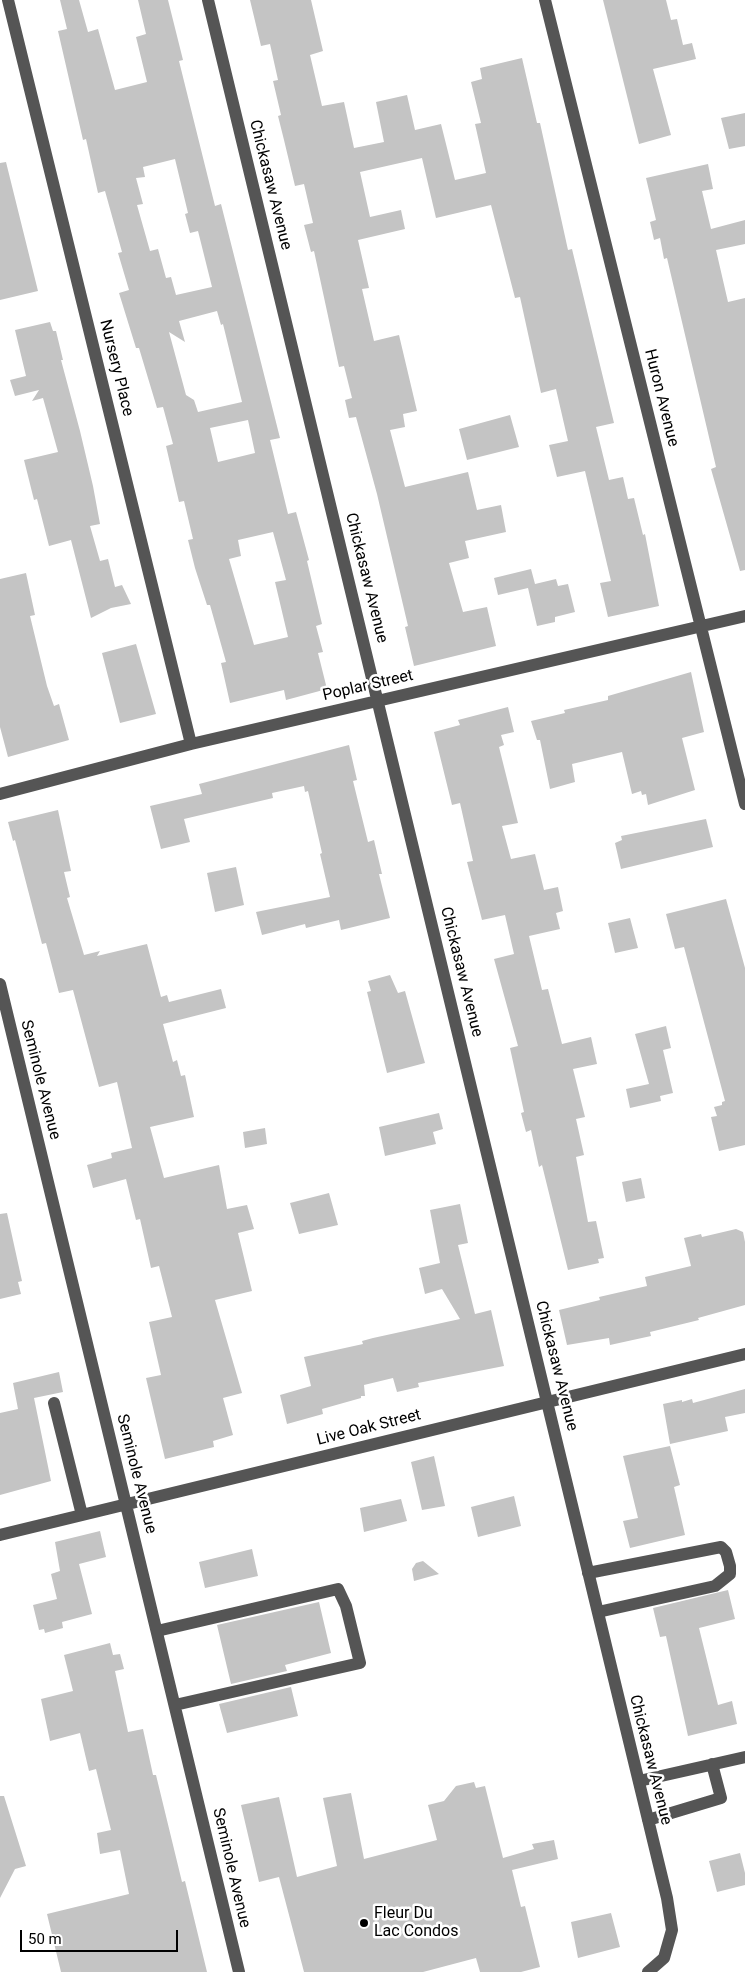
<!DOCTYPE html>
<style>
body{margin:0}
#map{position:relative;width:745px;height:1972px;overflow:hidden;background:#fff;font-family:Roboto,sans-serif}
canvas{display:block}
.scale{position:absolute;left:20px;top:1930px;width:158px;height:22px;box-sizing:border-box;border:2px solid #000;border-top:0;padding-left:6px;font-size:15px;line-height:18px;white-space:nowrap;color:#000;-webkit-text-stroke:4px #fff;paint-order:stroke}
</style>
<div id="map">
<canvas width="745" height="1972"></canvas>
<div class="scale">50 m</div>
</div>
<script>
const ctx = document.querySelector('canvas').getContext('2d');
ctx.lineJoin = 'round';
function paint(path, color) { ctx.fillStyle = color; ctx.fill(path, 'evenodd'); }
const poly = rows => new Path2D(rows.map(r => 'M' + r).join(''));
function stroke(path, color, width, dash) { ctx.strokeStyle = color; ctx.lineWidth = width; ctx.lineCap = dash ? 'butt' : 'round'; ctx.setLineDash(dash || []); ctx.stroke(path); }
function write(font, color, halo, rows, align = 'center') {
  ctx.font = font + ' Roboto,sans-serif'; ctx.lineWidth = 5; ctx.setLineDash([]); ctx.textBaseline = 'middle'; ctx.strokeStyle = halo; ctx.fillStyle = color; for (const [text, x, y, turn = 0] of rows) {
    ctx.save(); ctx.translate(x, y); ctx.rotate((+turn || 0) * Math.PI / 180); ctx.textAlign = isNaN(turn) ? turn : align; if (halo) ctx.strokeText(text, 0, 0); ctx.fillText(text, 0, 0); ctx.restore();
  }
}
paint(poly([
 [60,0,79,0,88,32,98,29,115,90,147,82,136,37,146,34,138,0,168,0,183,60,179,61,215,206,221,204,280,438,270,440,288,514,296,512,309,560,307,561,322,624,316,626,323,652,318,653,327,689,286,700,284,690,230,703,221,663,226,662,210,605,207,605,195,568,188,540,193,539,184,501,179,502,166,446,173,444,163,407,157,408,139,348,136,348,119,293,129,290,118,253,122,252,105,191,98,193,86,139,83,140,58,31,67,29],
 [175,159,188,213,185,214,190,233,198,231,212,287,176,295,171,277,166,278,158,249,150,251,137,205,143,204,136,178,145,177,143,167],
 [217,311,221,325,223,324,242,402,198,412,194,400,186,395,169,332,185,342,179,321],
 [248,420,255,453,218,462,210,428],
 [273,532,286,580,275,582,288,637,254,645,229,559,241,556,238,540],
 [250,0,311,0,323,51,310,55,322,106,344,102,354,148,384,142,376,102,407,95,415,130,441,124,455,180,486,173,475,124,481,123,471,82,482,79,480,68,522,58,537,123,540,123,568,250,572,249,614,423,596,427,609,480,623,477,628,499,634,498,643,535,645,534,659,606,608,617,600,583,611,581,585,471,557,477,549,445,568,441,556,389,541,393,520,297,515,298,491,205,436,218,422,158,360,172,370,217,401,210,405,229,358,240,369,288,362,289,374,341,399,335,417,411,403,414,405,427,390,430,405,487,468,472,477,510,501,505,506,532,465,541,469,558,449,563,463,612,487,607,496,646,414,666,405,627,408,626,377,494,356,417,349,418,345,400,352,398,344,366,339,367,314,251,311,252,304,225,313,223,304,184,295,186,284,140,278,116,281,115,273,81,278,80,270,44,261,46],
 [603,0,666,0,671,20,677,19,683,45,692,43,696,59,653,69,671,135,639,144],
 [745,113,745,146,729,149,721,118],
 [6,162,38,291,0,300,0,163],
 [708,164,713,189,702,191,711,229,745,220,745,244,716,250,728,302,745,298,745,570,740,571,711,469,716,467,667,258,664,259,660,238,654,240,650,222,656,220,646,178],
 [50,322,53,331,56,331,63,360,61,360,80,431,93,486,100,524,90,526,100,561,108,559,115,587,122,585,131,604,111,608,91,618,71,540,49,546,37,499,34,500,24,460,58,452,43,398,32,401,39,390,15,396,10,380,26,376,15,330],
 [510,415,519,447,467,460,459,429],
 [531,569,535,584,556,579,558,586,568,584,575,612,555,617,555,622,537,626,528,588,498,595,494,578],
 [26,573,35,615,30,616,47,686,54,706,59,704,69,740,8,757,0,727,0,579],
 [136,644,156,714,120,723,102,653],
 [691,672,704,732,682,738,695,790,648,805,646,794,642,795,641,791,632,794,622,752,572,764,575,782,550,789,540,740,537,740,531,721,565,713,564,710,608,700,608,696],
 [508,707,514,732,501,735,504,745,499,747,518,823,502,826,511,859,535,854,544,890,558,887,563,911,556,913,560,929,529,936,542,990,548,989,562,1044,591,1037,597,1064,573,1069,585,1117,576,1119,584,1155,576,1157,588,1222,596,1221,604,1258,598,1259,599,1263,568,1270,542,1165,539,1167,531,1130,526,1132,521,1113,524,1112,510,1048,518,1046,494,959,514,954,505,915,482,920,467,862,473,861,460,803,452,805,434,732,460,725,458,720],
 [349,745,357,780,353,781,368,842,374,840,382,874,379,874,390,918,341,930,339,920,306,928,305,924,262,935,256,912,330,897,320,854,322,853,308,791,305,792,304,786,272,793,273,798,184,819,190,842,161,849,150,806,202,794,199,784],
 [58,810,71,871,64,872,70,897,67,898,84,955,100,951,97,956,147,944,161,997,167,995,169,1002,221,989,226,1008,163,1024,173,1062,177,1060,181,1076,185,1075,194,1117,150,1127,164,1178,219,1165,227,1209,247,1205,254,1229,238,1233,252,1291,215,1300,242,1393,223,1398,233,1435,213,1441,214,1447,165,1459,146,1378,161,1375,149,1322,172,1317,159,1266,151,1268,140,1219,136,1220,126,1179,93,1188,87,1165,112,1158,111,1153,132,1148,117,1082,99,1087,73,990,59,993,46,943,42,944,15,840,13,841,8,822],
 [706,819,713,847,621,869,615,843,622,840,621,836],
 [236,867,244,905,215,912,207,873],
 [726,899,745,968,745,1145,719,1151,711,1117,717,1116,714,1107,722,1105,722,1102,725,1101,684,947,675,949,666,914],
 [630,918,638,948,615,953,608,923],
 [390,975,398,993,405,991,425,1063,387,1073,367,992,371,991,368,981],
 [666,1026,671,1048,663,1050,673,1093,660,1096,661,1101,630,1108,626,1089,649,1084,635,1034],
 [439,1113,443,1129,433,1132,436,1144,385,1156,379,1127],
 [265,1128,267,1144,245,1148,243,1132],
 [641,1178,645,1198,626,1202,622,1182],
 [329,1193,338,1225,299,1234,290,1203],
 [460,1204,468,1243,458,1245,475,1314,491,1310,504,1366,418,1383,419,1387,397,1392,393,1378,364,1385,365,1396,361,1396,361,1398,322,1409,323,1414,287,1424,280,1395,311,1386,304,1357,363,1344,362,1341,373,1338,460,1319,442,1289,425,1294,419,1268,440,1263,430,1210],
 [7,1213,22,1281,18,1282,21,1294,0,1299,0,1214],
 [736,1229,743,1232,745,1242,745,1305,698,1318,699,1320,650,1332,651,1336,610,1345,609,1338,567,1345,559,1310,600,1300,599,1297,647,1286,645,1277,691,1266,684,1238,701,1234,702,1237],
 [59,1372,63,1392,34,1398,51,1481,0,1495,0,1413,18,1409,13,1383],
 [745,1389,745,1413,725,1417,728,1431,670,1444,663,1404,682,1400,682,1402,692,1399,693,1403],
 [670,1446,680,1485,674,1487,685,1535,630,1548,623,1521,638,1518,623,1456],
 [434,1456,445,1506,422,1510,411,1462],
 [514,1496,521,1526,478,1537,471,1507],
 [401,1499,407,1521,364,1532,360,1508],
 [100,1531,106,1557,79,1564,92,1614,62,1622,63,1628,45,1633,44,1629,39,1630,33,1605,57,1599,51,1574,60,1571,55,1542],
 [252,1549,258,1576,205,1588,199,1562],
 [423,1561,439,1574,414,1581,412,1569,416,1563],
 [728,1590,735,1619,699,1628,718,1705,732,1701,737,1724,688,1736,666,1636,660,1637,653,1608],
 [319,1602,331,1653,285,1665,287,1671,231,1684,217,1625],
 [110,1643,113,1655,120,1654,124,1669,115,1671,128,1732,143,1729,153,1775,156,1775,182,1882,185,1881,207,1972,61,1972,47,1914,129,1894,120,1850,100,1854,97,1833,111,1830,96,1769,89,1771,80,1733,50,1741,41,1699,73,1691,64,1655],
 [291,1687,298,1716,227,1733,219,1704],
 [474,1782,476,1788,485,1786,503,1858,534,1849,532,1844,554,1840,558,1859,512,1870,521,1907,525,1906,540,1967,521,1972,480,1972,476,1958,423,1972,304,1972,279,1877,259,1882,241,1805,279,1797,297,1877,337,1866,323,1798,351,1793,364,1859,437,1840,428,1805,444,1801,456,1786],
 [0,1796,4,1796,26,1866,15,1869,0,1898],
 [740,1853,745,1873,745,1885,717,1892,709,1861],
 [611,1913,620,1947,578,1958,571,1922]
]), '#c4c4c4');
stroke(poly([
 [8,0,191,744],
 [208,0,667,1898,672,1930,664,1958,648,1972],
 [545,0,745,804],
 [0,794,191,744,745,616],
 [0,984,239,1972],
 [54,1403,82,1515],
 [0,1535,745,1354],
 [588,1573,721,1547,726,1552,730,1566,730,1574,715,1586,598,1612],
 [157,1631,338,1589,346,1606,360,1663,175,1705],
 [639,1781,745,1757],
 [648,1820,721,1798,712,1764]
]), '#555', 12);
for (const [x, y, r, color] of [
 [364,1923,5,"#000"]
]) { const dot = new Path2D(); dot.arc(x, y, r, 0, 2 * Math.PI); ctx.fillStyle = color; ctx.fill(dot); stroke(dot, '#fff', 2); }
write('16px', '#000', '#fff', [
 ["Chickasaw Avenue",270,185,76],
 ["Nursery Place",116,368,76],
 ["Huron Avenue",661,398,76],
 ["Chickasaw Avenue",366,578,76],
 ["Poplar Street",368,686,-13],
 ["Chickasaw Avenue",461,972,76],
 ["Seminole Avenue",40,1080,76],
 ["Chickasaw Avenue",556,1366,76],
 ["Live Oak Street",369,1428,-14],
 ["Seminole Avenue",136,1474,76],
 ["Chickasaw Avenue",650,1760,76],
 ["Seminole Avenue",231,1868,77]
]);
write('16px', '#000', '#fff', [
 ["Fleur Du",374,1914],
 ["Lac Condos",374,1932]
], 'left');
</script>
